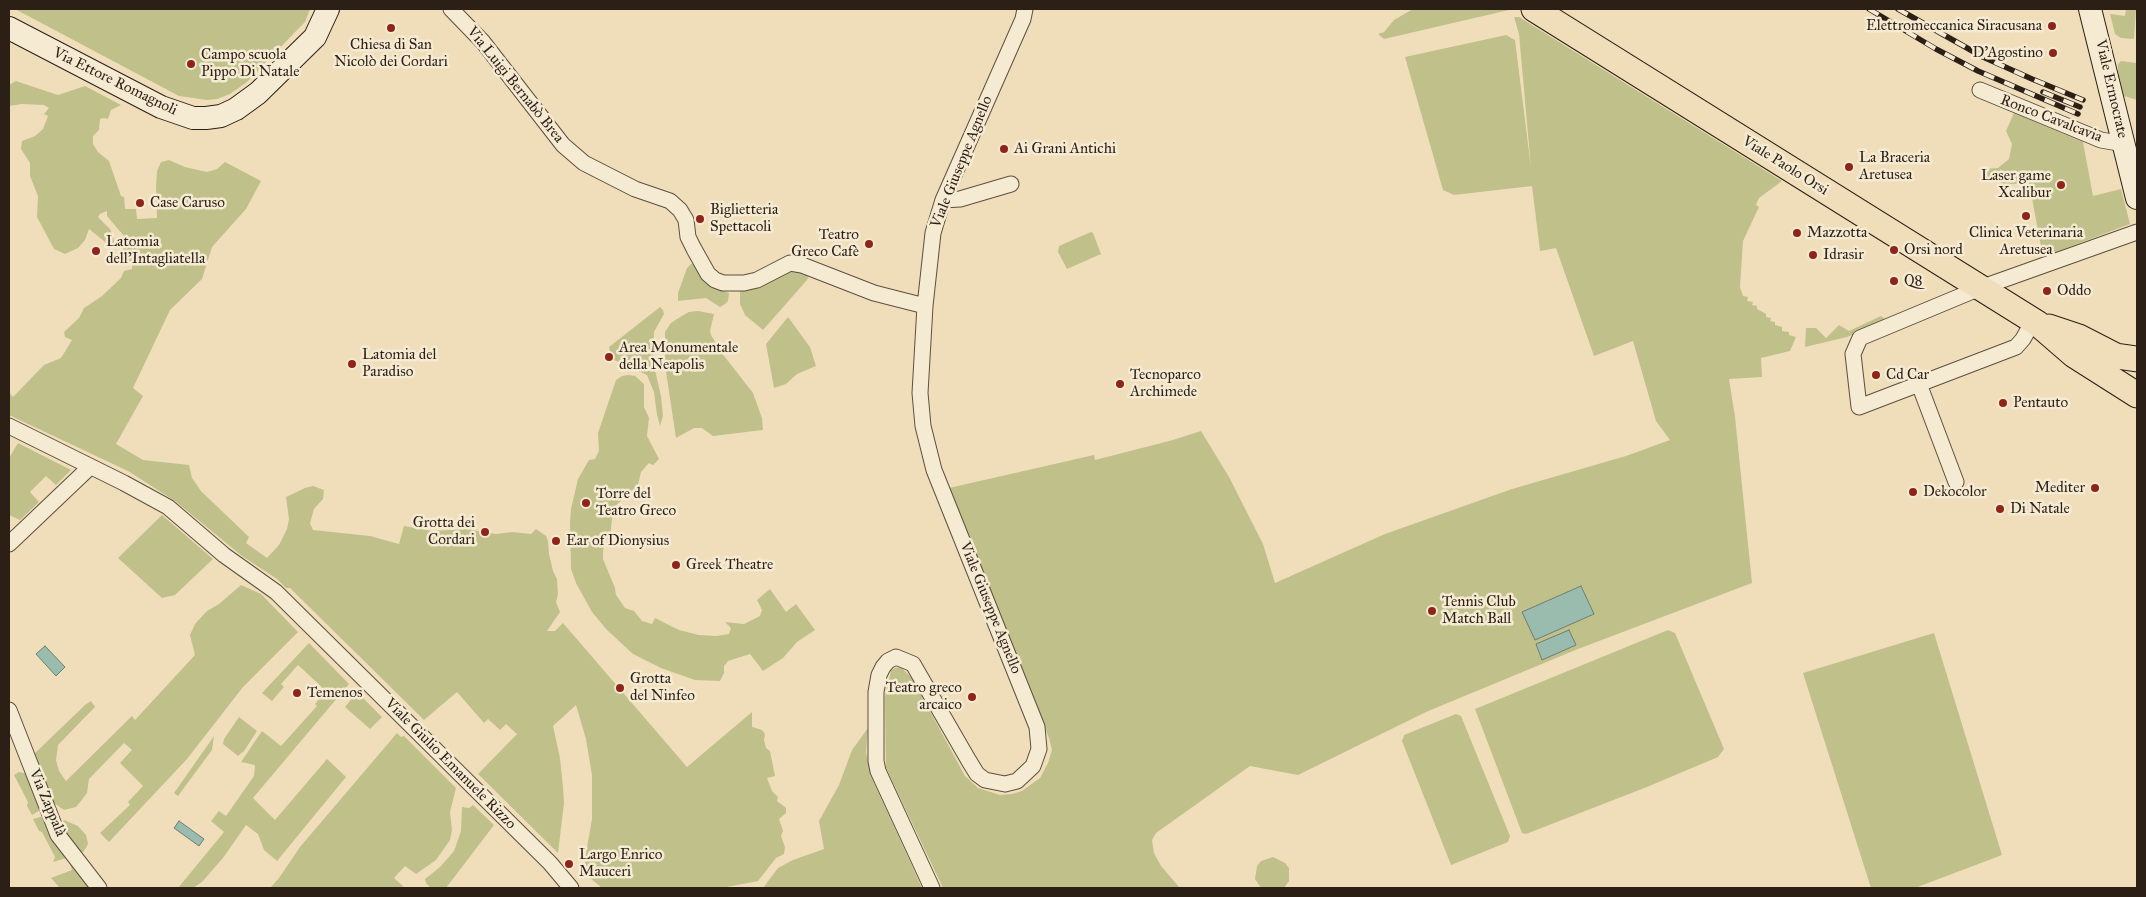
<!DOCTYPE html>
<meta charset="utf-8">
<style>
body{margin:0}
#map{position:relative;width:2146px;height:897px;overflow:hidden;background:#f0deba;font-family:"IM FELL Great Primer",serif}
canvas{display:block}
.frame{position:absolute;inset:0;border:10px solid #2c1f16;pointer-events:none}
</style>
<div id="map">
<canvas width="2146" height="897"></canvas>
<div class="frame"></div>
</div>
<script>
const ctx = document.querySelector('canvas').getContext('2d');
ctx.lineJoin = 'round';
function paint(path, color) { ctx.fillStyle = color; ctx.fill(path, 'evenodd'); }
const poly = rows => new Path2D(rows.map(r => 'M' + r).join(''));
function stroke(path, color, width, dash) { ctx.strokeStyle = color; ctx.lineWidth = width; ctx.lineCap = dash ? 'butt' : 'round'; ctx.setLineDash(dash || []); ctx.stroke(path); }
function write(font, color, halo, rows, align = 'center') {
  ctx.font = font + ' "IM FELL Great Primer",serif'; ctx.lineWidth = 5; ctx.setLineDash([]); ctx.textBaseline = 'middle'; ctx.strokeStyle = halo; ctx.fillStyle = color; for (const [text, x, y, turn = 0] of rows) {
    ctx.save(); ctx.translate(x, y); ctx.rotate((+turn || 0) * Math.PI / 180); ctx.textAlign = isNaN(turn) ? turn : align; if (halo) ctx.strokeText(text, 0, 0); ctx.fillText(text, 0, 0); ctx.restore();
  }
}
paint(poly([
 [15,9,310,9,305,22,299,28,247,82,230,94,217,99,207,100,179,96],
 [1413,9,1506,9,1509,10,1384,39,1378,34,1384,32,1394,20],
 [2126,9,2136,9,2134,39,2121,38,2115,34,2110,14,2125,16],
 [1514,17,1519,17,1782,181,1759,198,1756,205,1759,207,1743,241,1740,287,1743,296,1748,297,1747,301,1753,302,1752,305,1757,306,1757,309,1766,314,1766,317,1771,318,1770,321,1775,322,1775,325,1782,327,1782,331,1789,332,1789,335,1796,337,1790,351,1761,358,1762,377,1729,379,1735,417,1752,583,1578,649,1426,712,1298,775,1250,766,1156,833,1152,840,1154,853,1161,866,1180,888,943,888,886,768,885,697,891,671,895,668,901,667,912,678,965,776,978,788,1000,795,1012,794,1022,791,1040,778,1048,763,1052,750,1049,738,949,488,1094,455,1095,460,1173,440,1201,431,1229,477,1263,544,1275,583,1385,534,1512,489,1626,456,1670,440,1656,421,1633,341,1594,356,1556,248,1540,251,1532,186,1454,195,1443,190,1405,57,1506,35,1515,40,1531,168,1519,34],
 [2121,61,2137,63,2137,100,2124,96,2118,72,2118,64],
 [16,81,58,95,85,86,121,105,111,110,108,119,104,118,100,119,99,130,93,136,93,144,98,152,109,161,121,196,124,197,125,209,136,209,137,219,157,218,156,187,157,171,161,162,169,160,185,167,207,172,217,169,225,162,261,181,246,209,212,247,202,279,170,310,133,388,143,396,116,444,143,460,189,465,192,478,201,491,249,537,246,543,267,558,279,545,287,529,289,519,286,497,305,488,313,486,324,490,323,499,314,509,310,523,313,530,370,536,399,544,404,526,432,531,467,529,496,534,512,532,531,534,536,529,546,536,548,541,549,554,553,571,557,579,558,594,556,602,560,612,547,631,555,631,563,623,687,767,752,712,752,727,762,730,765,734,764,740,766,748,770,751,775,776,767,778,772,791,778,797,777,801,786,808,786,813,779,819,783,831,781,836,785,847,784,854,776,858,758,881,722,888,602,888,590,878,586,871,585,859,592,819,592,775,586,739,576,705,553,726,560,758,563,787,564,803,558,853,478,774,517,734,506,724,500,730,488,719,484,723,457,692,424,720,290,588,286,588,277,579,242,556,175,501,128,471,9,415,9,392,13,397,44,365,61,358,72,340,65,337,64,332,79,318,84,308,102,296,121,278,124,271,132,269,132,264,123,257,124,236,107,216,107,211,100,214,98,217,110,229,113,236,114,244,110,246,89,229,85,240,78,248,65,254,54,249,37,217,38,196,30,176,30,163,21,149,22,141,35,136,43,129,48,116,44,114,49,108,44,105,22,104,9,106,9,85],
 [2014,113,2083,142,2093,196,2121,189,2130,224,2043,257,2029,182,2006,185,1981,175,1983,169,1998,168,2009,159,2012,144,2006,131],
 [1091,232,1093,233,1101,254,1067,269,1058,252,1059,246],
 [696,263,709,285,729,293,728,301,725,304,720,307,706,298,678,301,678,293,687,268,691,264],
 [790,267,806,271,809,276,807,280,763,330,745,315,740,304,740,290],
 [660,307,663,310,664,314,654,332,653,362,661,396,663,416,660,426,657,415,654,392,647,375,612,359,609,347],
 [698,311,714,314,710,331,711,335,721,352,753,393,762,418,763,430,713,436,702,428,694,428,676,438,665,365,665,332,671,323,680,317,689,312],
 [1881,316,1886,320,1847,337,1805,347,1806,328,1816,328,1826,338,1839,325,1849,331],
 [788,317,810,347,816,366,797,374,786,384,774,388,766,344],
 [629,375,635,376,644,384,644,407,649,418,647,436,659,459,653,465,649,463,641,472,638,485,613,508,610,539,605,540,603,551,603,559,615,588,616,595,625,608,634,611,642,621,652,624,655,618,679,630,699,635,716,636,729,634,731,628,725,622,744,624,760,616,762,610,757,600,770,589,786,612,796,604,815,630,797,642,783,658,763,671,750,654,728,661,724,666,724,673,720,681,695,680,661,668,633,654,607,630,592,612,576,583,571,569,570,522,571,509,578,479,589,460,595,459,599,451,598,433,616,380,622,376],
 [18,443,71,470,56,485,46,476,30,492,39,502,20,520,9,515,9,458],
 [162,515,213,559,175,595,162,598,118,558],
 [241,585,261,594,298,632,243,687,187,759,109,842,100,833,130,805,128,802,143,786,120,763,132,750,124,743,89,779,87,793,81,801,76,807,64,810,50,800,33,755,85,705,91,701,95,707,58,745,56,760,59,771,66,781,132,716,135,720,195,655,190,635,195,624,207,611,219,604],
 [1668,630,1675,633,1724,749,1718,757,1647,787,1526,834,1522,833,1475,709],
 [1934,633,2002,855,1915,888,1871,888,1803,673],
 [309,643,349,684,253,798,275,820,327,759,346,777,277,861,264,850,258,834,246,825,223,858,202,882,193,888,178,888,224,832,211,821,219,811,226,816,254,776,255,765,241,762,262,731,281,746,317,706,315,704,326,691,298,665,281,684,284,687,272,701,262,693],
 [357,692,382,717,370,729,345,707],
 [1456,714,1461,716,1510,836,1508,842,1451,865,1402,741,1404,735],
 [239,717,257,731,244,751,238,756,223,744,224,739],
 [868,728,866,752,871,776,922,888,763,888,778,868,793,860,824,849,819,821,839,785,852,750],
 [397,733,401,737,404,736,456,788,450,812,452,830,450,840,436,860,416,874,405,866,394,878,403,886,401,888,270,888,279,878,300,847],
 [214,736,212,750,178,796,174,793],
 [28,771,42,809,32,815,27,806,28,802,14,775,19,772,24,773],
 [473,805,494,825,446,888,431,888,426,883,425,879,440,867,454,851,461,831,462,807,469,808],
 [44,816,67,852,66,858,53,862,55,857,42,832,39,831,33,819],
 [64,820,78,826,86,835,88,844,84,851,79,855,66,838,62,823],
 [1273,857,1285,863,1289,868,1289,881,1284,888,1261,888,1255,879,1257,866,1261,861],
 [70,864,77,865,95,888,60,888,51,878,72,870]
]), '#c0c08b');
const water = poly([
 [1581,586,1594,614,1535,640,1522,612,1581,586],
 [1569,630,1576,645,1542,660,1536,644,1569,630],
 [45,646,65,667,56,676,36,654,45,646],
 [179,821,204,839,199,846,174,828,179,821]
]);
paint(water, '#9abcaf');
stroke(water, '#6e7d72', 1);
const street = poly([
 [451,9,483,42,563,145,584,163,635,189,670,201,680,210,686,220,688,237,694,249,708,274,715,280,723,283,744,283,757,280,790,263,802,265,874,293,925,306],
 [1980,90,2101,140,2124,144],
 [943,200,960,199,1011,184],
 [2033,321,2023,339,2016,347,1859,407,1853,354,1860,338,1980,288,2137,232],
 [1919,384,1956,482],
 [9,426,124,483,168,507,224,555,276,592,550,863,571,888],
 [9,544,90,467],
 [9,710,58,835,99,888],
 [932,888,878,771,876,761,876,692,879,675,883,667,888,661,896,657,913,664,969,761,977,774,985,780,1005,784,1017,781,1033,766,1039,749,1037,727,934,470,923,426,920,393,925,306,933,233,943,200,1023,19,1025,9]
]);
const secondary = poly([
 [2090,9,2137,198],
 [9,28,161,107,193,118,206,118,221,116,236,109,258,93,315,37,328,9]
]);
const primary = poly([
 [1534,9,2037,323,2074,355,2137,395],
 [2049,327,2079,337,2116,356,2137,359]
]);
stroke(street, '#5d4f3f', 17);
stroke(secondary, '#2c1f16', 24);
stroke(primary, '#2c1f16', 27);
stroke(street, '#f5ead2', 15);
stroke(secondary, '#f5ead2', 22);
stroke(primary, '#f0deba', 25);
const rail = poly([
 [1869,9,1936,49,1978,71,2078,114],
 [1898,9,1983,57,2032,79,2083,100],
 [2043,92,2080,107]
]);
stroke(rail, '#2c1f16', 5.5);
stroke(rail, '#f5ead2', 4, [11]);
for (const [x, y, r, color] of [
 [2052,26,5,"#8f2418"],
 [391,28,5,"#8f2418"],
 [2053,53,5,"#8f2418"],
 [191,64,5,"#8f2418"],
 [1004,149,5,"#8f2418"],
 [1849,167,5,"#8f2418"],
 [2061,185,5,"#8f2418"],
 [140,203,5,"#8f2418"],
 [2026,216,5,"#8f2418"],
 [700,219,5,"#8f2418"],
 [1797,233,5,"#8f2418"],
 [869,244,5,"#8f2418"],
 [1894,250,5,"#8f2418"],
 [96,251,5,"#8f2418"],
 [1813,255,5,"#8f2418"],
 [1894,281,5,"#8f2418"],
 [2047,291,5,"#8f2418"],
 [609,357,5,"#8f2418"],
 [352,364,5,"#8f2418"],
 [1876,375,5,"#8f2418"],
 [1120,384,5,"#8f2418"],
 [2003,403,5,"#8f2418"],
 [2095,488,5,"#8f2418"],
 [1913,492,5,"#8f2418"],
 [586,503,5,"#8f2418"],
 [2000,509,5,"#8f2418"],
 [485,532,5,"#8f2418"],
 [556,541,5,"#8f2418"],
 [676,565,5,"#8f2418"],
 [1432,611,5,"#8f2418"],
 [620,688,5,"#8f2418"],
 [297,693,5,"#8f2418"],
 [972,697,5,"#8f2418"],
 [569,864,5,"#8f2418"]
]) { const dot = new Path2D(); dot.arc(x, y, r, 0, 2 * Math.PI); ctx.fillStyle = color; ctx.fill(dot); stroke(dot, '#f5ead2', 2); }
write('15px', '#2c1f16', '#f5ead2', [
 ["Elettromeccanica Siracusana",2042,26,"right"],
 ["Chiesa di San",391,45,"center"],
 ["Nicolò dei Cordari",391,62,"center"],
 ["D'Agostino",2043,53,"right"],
 ["Campo scuola",201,55],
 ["Pippo Di Natale",201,72],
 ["Ai Grani Antichi",1014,149],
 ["La Braceria",1859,158],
 ["Aretusea",1859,175],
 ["Laser game",2051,176,"right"],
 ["Xcalibur",2051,193,"right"],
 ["Case Caruso",150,203],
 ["Biglietteria",710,210],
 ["Spettacoli",710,227],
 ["Mazzotta",1807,233],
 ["Clinica Veterinaria",2026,233,"center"],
 ["Aretusea",2026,250,"center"],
 ["Teatro",859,235,"right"],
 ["Greco Cafè",859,252,"right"],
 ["Latomia",106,242],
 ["dell'Intagliatella",106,259],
 ["Orsi nord",1904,250],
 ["Idrasir",1823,255],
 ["Q8",1904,281],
 ["Oddo",2057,291],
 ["Area Monumentale",619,348],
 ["della Neapolis",619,365],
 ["Latomia del",362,355],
 ["Paradiso",362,372],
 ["Tecnoparco",1130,375],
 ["Archimede",1130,392],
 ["Cd Car",1886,375],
 ["Pentauto",2013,403],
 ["Mediter",2085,488,"right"],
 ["Dekocolor",1923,492],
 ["Torre del",596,494],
 ["Teatro Greco",596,511],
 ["Di Natale",2010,509],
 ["Grotta dei",475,523,"right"],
 ["Cordari",475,540,"right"],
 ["Ear of Dionysius",566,541],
 ["Greek Theatre",686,565],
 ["Tennis Club",1442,602],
 ["Match Ball",1442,619],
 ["Grotta",630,679],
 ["del Ninfeo",630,696],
 ["Teatro greco",962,688,"right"],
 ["arcaico",962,705,"right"],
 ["Temenos",307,693],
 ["Largo Enrico",579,855],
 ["Mauceri",579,872]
], 'left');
write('15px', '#2c1f16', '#f5ead2', [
 ["Via Ettore Romagnoli",115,82,26],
 ["Via Luigi Bernabò Brea",515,85,51],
 ["Viale Ermocrate",2111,89,77],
 ["Ronco Cavalcavia",2051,119,21],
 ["Viale Giuseppe Agnello",962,162,-68],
 ["Viale Paolo Orsi",1785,166,32],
 ["Viale Giuseppe Agnello",990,608,68],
 ["Viale Giulio Emanuele Rizzo",450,764,45],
 ["Via Zappalà",47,803,67]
]);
</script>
